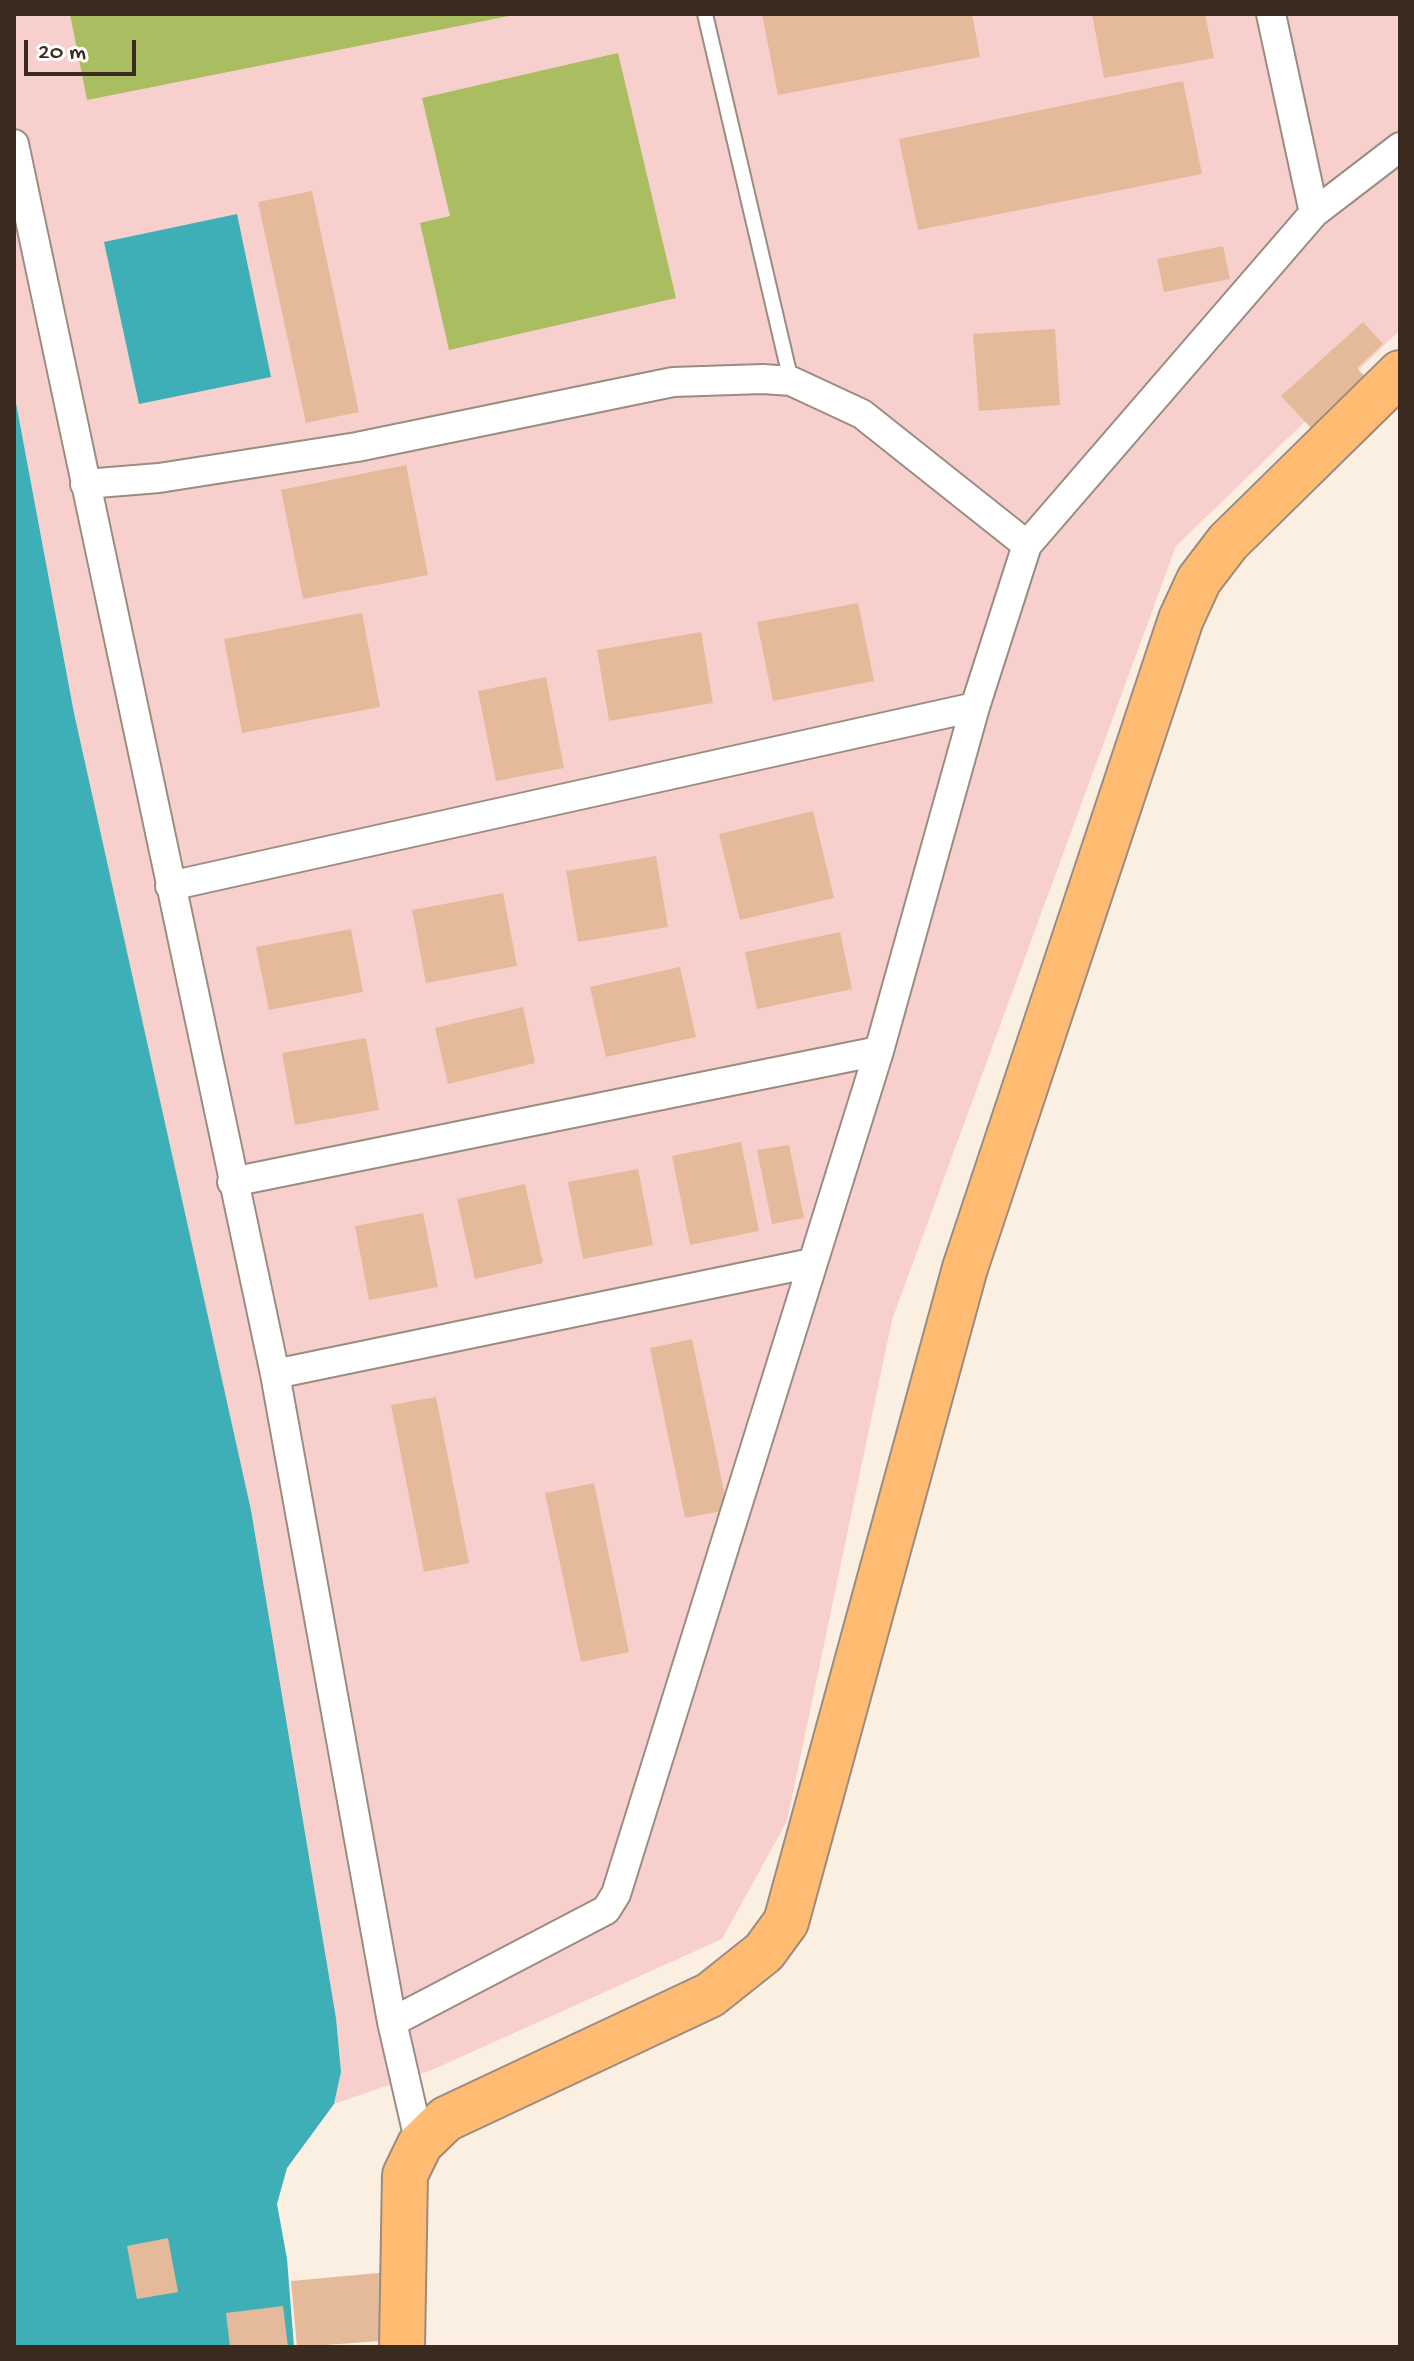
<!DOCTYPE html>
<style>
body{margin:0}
#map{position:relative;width:1414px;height:2361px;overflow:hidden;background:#faefe1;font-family:"Gochi Hand",sans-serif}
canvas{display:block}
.frame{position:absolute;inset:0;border:16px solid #3b2a1e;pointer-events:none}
.scale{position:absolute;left:24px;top:40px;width:112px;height:36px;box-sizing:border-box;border:4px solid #3b2a1e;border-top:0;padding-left:10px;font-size:24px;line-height:28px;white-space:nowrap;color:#3b2a1e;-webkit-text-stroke:6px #fff;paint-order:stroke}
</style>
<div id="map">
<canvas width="1414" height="2361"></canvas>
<div class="frame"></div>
<div class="scale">20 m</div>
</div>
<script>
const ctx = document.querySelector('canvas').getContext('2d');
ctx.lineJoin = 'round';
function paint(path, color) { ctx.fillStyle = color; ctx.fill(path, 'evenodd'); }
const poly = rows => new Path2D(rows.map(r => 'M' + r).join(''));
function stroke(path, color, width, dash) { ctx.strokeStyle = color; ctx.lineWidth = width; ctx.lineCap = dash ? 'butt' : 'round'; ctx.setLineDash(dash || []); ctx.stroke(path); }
paint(poly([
 [14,14,1400,14,1400,330,1176,546,892,1320,787,1821,722,1939,432,2070,334,2104,341,2072,336,2018,251,1510,74,713,14,392]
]), '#f7d0cd');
paint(poly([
 [70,14,508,14,509,16,87,100],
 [618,53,676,298,449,350,420,223,450,216,422,98]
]), '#aabd60');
paint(poly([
 [237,214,271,377,139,404,104,242],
 [14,392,74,713,251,1510,336,2018,341,2072,334,2104,287,2168,277,2204,287,2259,294,2347,14,2347]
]), '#3eafb6');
paint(poly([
 [762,14,972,14,980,57,778,95],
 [1092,14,1205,14,1214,58,1104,78],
 [1183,81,1202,174,918,230,899,139],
 [312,191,359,412,306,423,258,202],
 [1223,246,1230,279,1164,292,1157,259],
 [1363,322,1383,344,1357,368,1367,379,1314,431,1281,396],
 [1055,329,1060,405,979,411,973,334],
 [406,465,428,575,303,599,281,490],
 [858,603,874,681,773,701,757,622],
 [362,613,380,707,242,733,224,639],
 [701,632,713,703,609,721,597,650],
 [546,677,564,768,496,781,478,691],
 [813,811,834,898,740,920,719,834],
 [656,856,668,927,578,942,566,871],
 [503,893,517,966,426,983,412,910],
 [351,929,363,992,269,1010,256,947],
 [840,932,852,989,757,1009,745,952],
 [680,967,696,1037,606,1057,590,987],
 [523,1007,535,1063,448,1084,435,1028],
 [366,1038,379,1110,295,1125,282,1053],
 [741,1142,759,1231,690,1245,672,1156],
 [789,1145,804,1218,772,1224,757,1150],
 [638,1169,653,1245,583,1259,568,1182],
 [525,1184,543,1263,475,1279,457,1199],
 [423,1213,438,1287,369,1300,355,1226],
 [692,1339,728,1510,685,1518,650,1348],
 [436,1397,469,1563,424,1572,391,1405],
 [594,1483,629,1652,581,1662,545,1493],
 [168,2238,178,2292,137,2299,127,2246],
 [389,2272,395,2340,297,2347,291,2281],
 [283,2306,288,2347,230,2347,226,2313]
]), '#e5ba9a');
const service = poly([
 [705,14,791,381]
]);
const minor = poly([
 [1271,14,1314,213],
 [14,144,275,1374,392,2022,420,2144],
 [85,484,159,478,357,447,673,382,763,379,791,381,862,414,1027,545],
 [170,886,975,707],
 [232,1182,879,1051],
 [275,1374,812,1263],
 [392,2022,606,1910,616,1894,879,1051,975,707,1027,545,1314,213,1400,147]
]);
const primary = poly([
 [402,2347,405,2175,420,2144,446,2119,710,1995,764,1952,786,1922,965,1268,1181,619,1199,580,1228,542,1400,373]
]);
stroke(service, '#9a8c80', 18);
stroke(minor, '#9a8c80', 32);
stroke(primary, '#9a8c80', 48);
stroke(service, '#fff', 14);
stroke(minor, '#fff', 28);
stroke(primary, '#ffbb71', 44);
</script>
